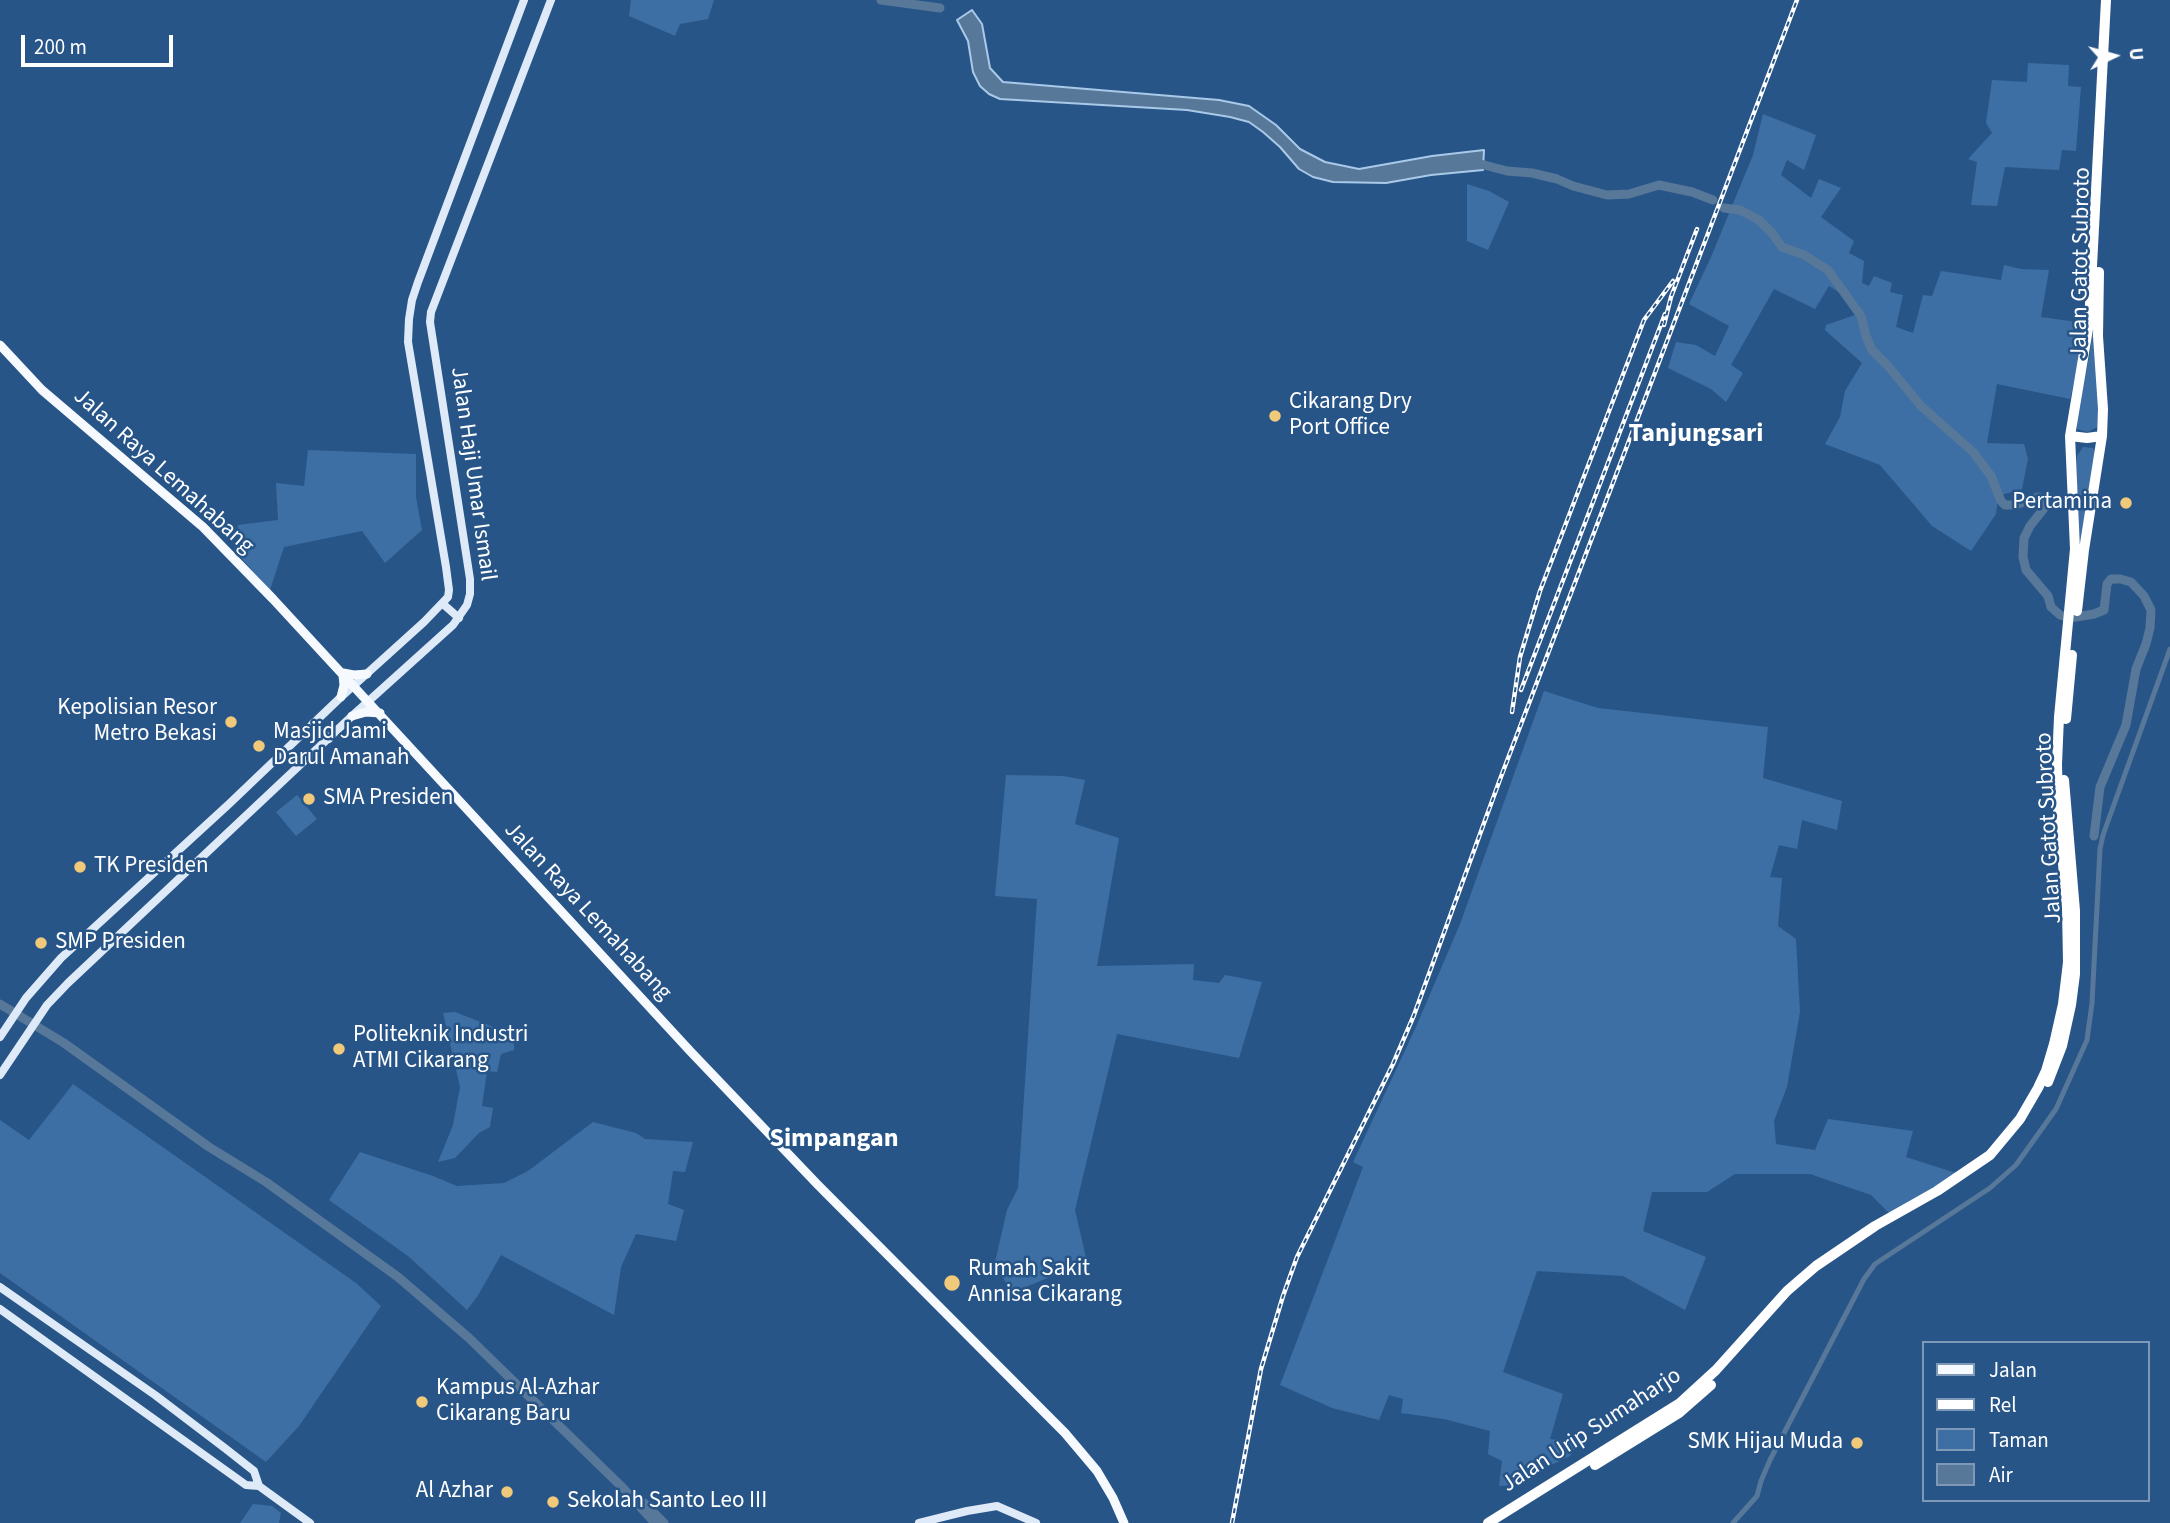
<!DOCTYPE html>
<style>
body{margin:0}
#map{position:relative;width:2170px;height:1523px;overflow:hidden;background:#285588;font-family:"Source Sans 3",sans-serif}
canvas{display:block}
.legend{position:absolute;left:1922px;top:1341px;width:228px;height:161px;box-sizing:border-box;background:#285588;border:2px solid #7e99b8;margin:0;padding:9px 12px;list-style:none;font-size:21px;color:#fff}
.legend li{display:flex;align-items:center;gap:14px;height:35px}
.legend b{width:35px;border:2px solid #7e99b8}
.north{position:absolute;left:2079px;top:21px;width:70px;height:70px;-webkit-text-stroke:5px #285588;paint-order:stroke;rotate:85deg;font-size:19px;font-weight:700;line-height:28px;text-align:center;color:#fff}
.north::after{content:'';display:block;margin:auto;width:24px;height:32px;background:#fff;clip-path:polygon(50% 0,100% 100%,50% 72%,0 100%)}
.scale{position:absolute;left:21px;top:35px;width:152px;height:32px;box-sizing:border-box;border:4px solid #fff;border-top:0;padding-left:9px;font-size:21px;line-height:24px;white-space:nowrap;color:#fff;-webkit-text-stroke:5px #285588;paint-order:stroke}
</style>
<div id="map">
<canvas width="2170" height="1523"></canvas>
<ul class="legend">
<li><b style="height:9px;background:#f6fafe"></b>Jalan</li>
<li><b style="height:9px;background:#fff"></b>Rel</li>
<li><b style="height:19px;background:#3d6fa4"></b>Taman</li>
<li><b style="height:19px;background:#58789a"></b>Air</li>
</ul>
<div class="north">U</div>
<div class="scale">200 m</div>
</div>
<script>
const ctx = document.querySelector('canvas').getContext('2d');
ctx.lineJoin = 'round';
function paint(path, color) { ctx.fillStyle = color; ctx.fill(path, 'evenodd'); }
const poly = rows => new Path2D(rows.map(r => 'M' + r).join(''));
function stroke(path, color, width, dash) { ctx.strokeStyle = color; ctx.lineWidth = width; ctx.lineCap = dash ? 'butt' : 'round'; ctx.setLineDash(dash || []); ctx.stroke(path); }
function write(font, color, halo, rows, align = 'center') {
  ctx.font = font + ' "Source Sans 3",sans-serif'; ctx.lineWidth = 5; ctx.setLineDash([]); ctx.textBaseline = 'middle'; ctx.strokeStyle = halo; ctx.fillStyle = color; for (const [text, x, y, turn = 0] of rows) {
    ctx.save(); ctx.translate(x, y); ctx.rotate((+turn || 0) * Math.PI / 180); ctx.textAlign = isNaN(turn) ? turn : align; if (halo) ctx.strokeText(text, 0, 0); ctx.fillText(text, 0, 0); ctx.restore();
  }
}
paint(poly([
 [631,0,714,0,708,19,680,24,675,36,629,16],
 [2028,63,2069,65,2068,86,2081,87,2076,151,2062,150,2059,170,2005,167,1997,206,1971,205,1977,162,1968,159,1992,133,1986,123,1992,80,2027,82],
 [1763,114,1816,135,1804,170,1787,160,1781,175,1811,198,1819,179,1841,188,1821,217,1854,241,1849,253,1864,261,1862,283,1869,286,1874,276,1892,283,1890,292,1903,295,1896,327,1913,333,1923,295,1932,296,1941,271,2001,280,2004,265,2021,269,2049,270,2041,317,2084,323,2083,345,2070,399,1997,384,1987,443,2024,444,2028,459,2022,489,1998,496,1996,514,1971,551,1932,526,1880,465,1825,444,1840,417,1845,391,1862,363,1825,330,1826,325,1855,315,1859,305,1829,286,1815,309,1774,289,1731,365,1743,373,1726,402,1711,389,1668,368,1676,342,1696,345,1715,356,1729,326,1689,304,1711,257,1753,155],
 [1467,184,1489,191,1509,202,1488,250,1467,241],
 [2093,327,2099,405,2097,427,2088,432,2077,429,2075,423,2090,353],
 [2083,447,2093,448,2096,453,2080,550,2076,464,2077,456],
 [308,450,416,454,416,497,422,530,385,563,362,531,284,547,270,590,234,550,238,525,278,520,276,483,304,486],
 [1544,691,1598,708,1768,727,1763,778,1842,801,1837,830,1802,820,1797,849,1779,845,1770,877,1782,878,1778,926,1796,939,1800,1012,1787,1087,1774,1121,1776,1144,1815,1150,1828,1119,1913,1131,1906,1157,1956,1173,1891,1215,1871,1195,1810,1174,1735,1174,1707,1192,1652,1192,1643,1231,1706,1257,1685,1310,1623,1276,1537,1271,1503,1372,1563,1394,1550,1439,1579,1443,1570,1456,1543,1469,1518,1471,1513,1485,1499,1486,1502,1461,1488,1454,1490,1431,1444,1419,1401,1413,1403,1399,1389,1395,1379,1420,1332,1408,1280,1385,1363,1167,1353,1162,1416,1027,1460,924],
 [1006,775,1063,776,1085,780,1075,824,1119,838,1097,966,1194,964,1193,980,1219,983,1225,975,1262,982,1239,1058,1117,1034,1075,1210,1087,1262,1011,1293,995,1262,1007,1210,1018,1188,1037,899,995,896],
 [297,795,317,819,296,836,276,812],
 [455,1012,514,1035,514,1050,501,1054,497,1072,487,1071,482,1106,493,1108,490,1127,479,1133,455,1158,438,1162,453,1125,460,1087,443,1013],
 [73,1084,356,1283,381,1306,299,1426,266,1462,0,1273,0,1120,29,1140],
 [593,1122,636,1133,645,1139,693,1142,685,1172,673,1171,668,1204,684,1210,676,1241,636,1234,621,1267,614,1315,501,1255,477,1297,467,1310,408,1256,329,1200,360,1152,433,1176,457,1186,504,1183,528,1171],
 [253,1504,272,1506,281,1513,279,1523,240,1523]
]), '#3d6fa4');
const water = poly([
 [972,10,982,24,990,68,1003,82,1219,100,1249,106,1276,125,1300,149,1325,162,1359,169,1432,156,1484,150,1483,170,1431,175,1386,183,1333,182,1313,177,1299,169,1280,147,1263,132,1249,122,1230,117,1187,110,1000,99,989,94,980,86,973,72,968,41,957,20,972,10]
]);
paint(water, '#58789a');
stroke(water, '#a9c9e9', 2);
stroke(poly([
 [1733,1523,1757,1496,1761,1481,1770,1460,1864,1279,1875,1264,1990,1188,2016,1165,2056,1109,2087,1040,2092,1003,2100,849,2103,835,2170,649]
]), '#58789a', 5);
stroke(poly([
 [881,0,940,8],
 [1473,162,1507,171,1532,173,1557,179,1573,186,1607,195,1629,194,1659,185,1692,192,1713,200],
 [1724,208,1740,210,1759,220,1772,233,1782,247,1804,255,1828,270,1861,316,1866,336,1872,350,1888,366,1921,406,1973,452,1991,476,2001,501,2005,505,2015,505,2038,497,2046,501,2045,507,2030,526,2024,538,2023,557,2026,570,2048,596,2051,607,2060,615,2070,618,2094,614,2104,610,2107,584,2111,579,2120,579,2131,582,2144,596,2151,610,2150,628,2146,644,2136,669,2126,725,2100,787,2094,836],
 [0,1004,64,1043,209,1147,266,1182,398,1277,469,1338,623,1488,655,1523],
 [644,1503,664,1523]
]), '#58789a', 9);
stroke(poly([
 [443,604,459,618],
 [313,723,329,739],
 [0,1037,26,998,61,958,229,804,341,697,424,622,448,597,449,590,446,567,408,342,409,319,412,300,418,282,524,0],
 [0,1075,47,1005,68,983,352,716,453,625,467,605,470,594,470,579,430,322,431,312,551,0],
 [0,1287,155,1395,226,1449,254,1471,259,1486,310,1523],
 [0,1309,246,1485,259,1486],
 [919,1523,967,1511,997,1506,1036,1523]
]), '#deeaf7', 8);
stroke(poly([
 [0,345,42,390,203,527,273,599,691,1052,818,1185,1065,1433,1097,1471,1113,1498,1124,1523],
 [343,673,354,675,367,674],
 [341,697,344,685,343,675],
 [352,716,366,712,380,713]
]), '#f6fafe', 9);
stroke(poly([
 [2070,436,2087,438,2102,436],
 [2077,611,2084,550,2102,436,2103,409,2098,336,2099,272],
 [2066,719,2072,655],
 [2048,1082,2062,1046,2071,1005,2075,974,2075,911,2064,780],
 [1595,1465,1679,1413,1711,1385],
 [1488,1523,1680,1403,1716,1370,1787,1291,1816,1266,1875,1226,1937,1191,1990,1155,2020,1119,2038,1088,2046,1071,2054,1044,2063,1004,2068,962,2067,909,2058,808,2057,764,2059,717,2075,549,2070,436,2089,323,2106,0]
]), '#fff', 10);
const rail = poly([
 [1664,325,1671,297,1697,229],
 [1521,690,1665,314],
 [1512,712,1520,657,1540,591,1644,320,1673,281],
 [1232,1523,1261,1369,1283,1296,1297,1257,1393,1064,1414,1015,1499,782,1797,0]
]);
stroke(rail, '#fff', 4.5);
stroke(rail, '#285588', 2, [5]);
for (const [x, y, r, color] of [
 [1275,416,7,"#f0ca7a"],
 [2126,503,7,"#f0ca7a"],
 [231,722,7,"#f0ca7a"],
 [259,746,7,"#f0ca7a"],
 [309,799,7,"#f0ca7a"],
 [80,867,7,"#f0ca7a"],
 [41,943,7,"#f0ca7a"],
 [339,1049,7,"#f0ca7a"],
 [952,1283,9,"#f0ca7a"],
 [422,1402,7,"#f0ca7a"],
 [1857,1443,7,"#f0ca7a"],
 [507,1492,7,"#f0ca7a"],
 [553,1502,7,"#f0ca7a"]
]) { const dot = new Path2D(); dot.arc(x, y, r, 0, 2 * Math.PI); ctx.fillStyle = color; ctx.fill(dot); stroke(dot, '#285588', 2.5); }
write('23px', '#fff', '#285588', [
 ["Jalan Gatot Subroto",2082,263,-89],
 ["Jalan Raya Lemahabang",163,472,42],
 ["Jalan Haji Umar Ismail",472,474,82],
 ["Jalan Gatot Subroto",2050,828,-93],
 ["Jalan Raya Lemahabang",587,912,47],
 ["Jalan Urip Sumaharjo",1592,1431,-33]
]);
write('23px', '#fff', '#285588', [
 ["Cikarang Dry",1289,403],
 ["Port Office",1289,429],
 ["Pertamina",2112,503,"right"],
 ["Kepolisian Resor",217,709,"right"],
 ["Metro Bekasi",217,735,"right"],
 ["Masjid Jami",273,733],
 ["Darul Amanah",273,759],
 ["SMA Presiden",323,799],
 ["TK Presiden",94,867],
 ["SMP Presiden",55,943],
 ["Politeknik Industri",353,1036],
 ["ATMI Cikarang",353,1062],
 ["Rumah Sakit",968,1270],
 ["Annisa Cikarang",968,1296],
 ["Kampus Al-Azhar",436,1389],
 ["Cikarang Baru",436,1415],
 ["SMK Hijau Muda",1843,1443,"right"],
 ["Al Azhar",493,1492,"right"],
 ["Sekolah Santo Leo III",567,1502]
], 'left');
write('bold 26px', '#fff', '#285588', [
 ["Tanjungsari",1696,435],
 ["Simpangan",834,1140]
]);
</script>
